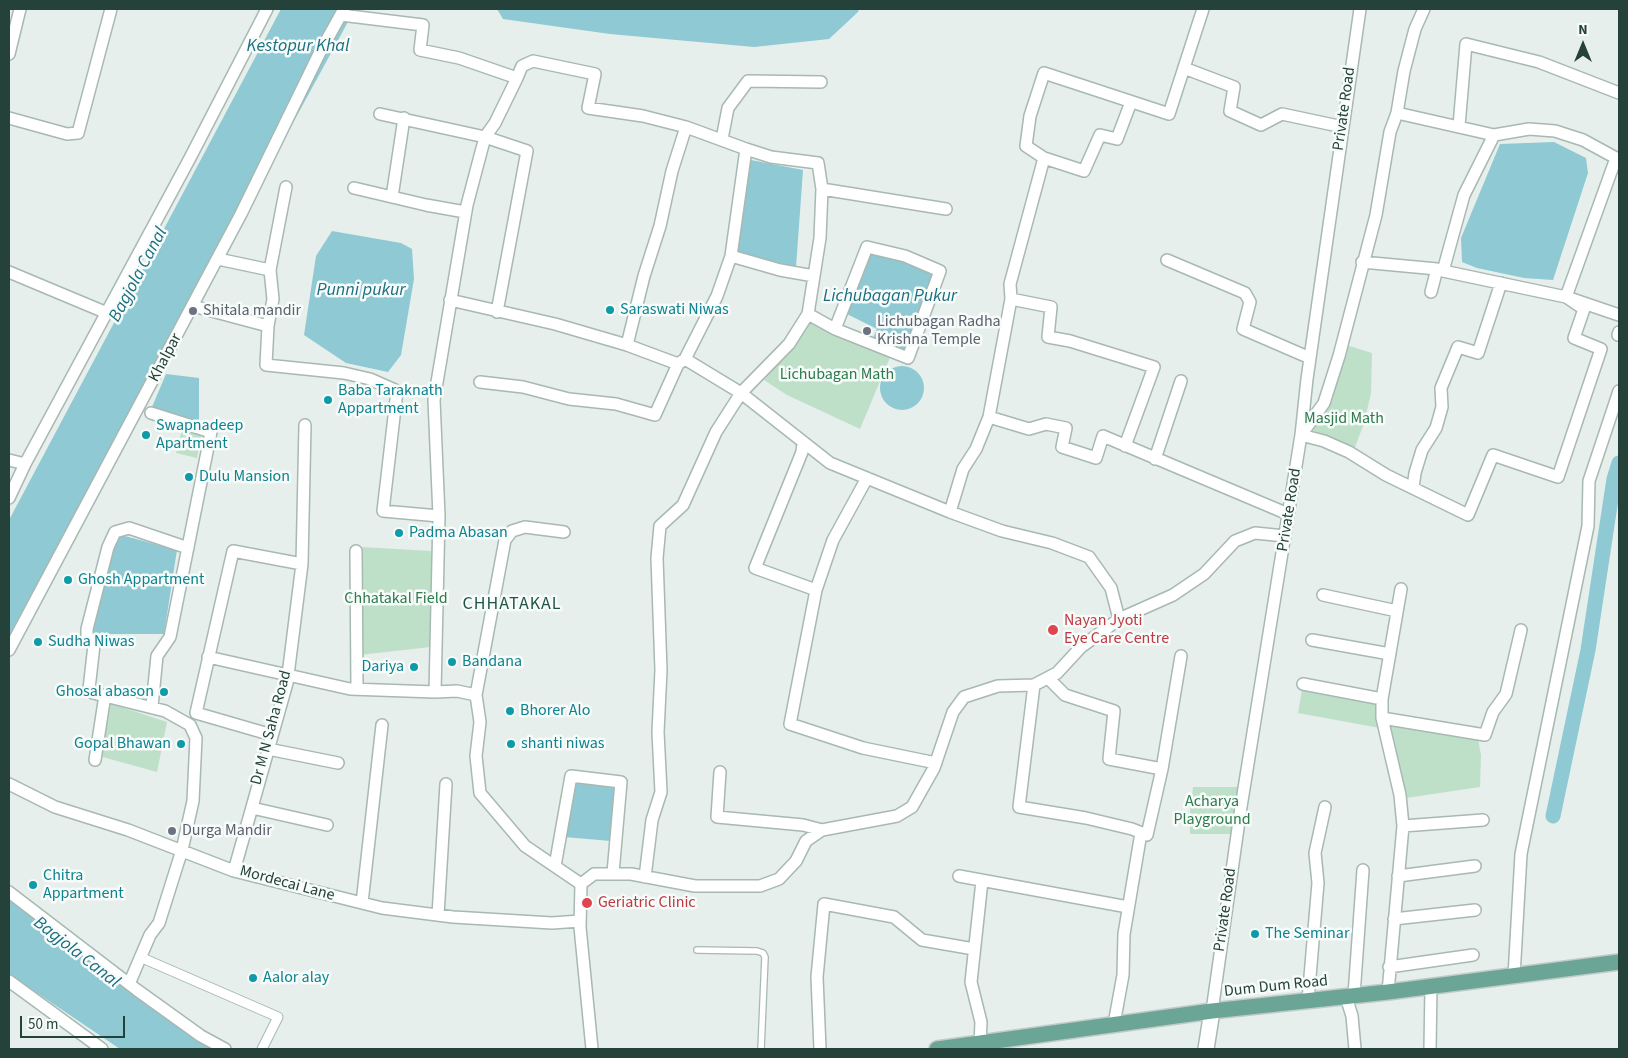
<!DOCTYPE html>
<style>
body{margin:0}
#map{position:relative;width:1628px;height:1058px;overflow:hidden;background:#e6efeb;font-family:"Source Sans 3",sans-serif}
canvas{display:block}
.frame{position:absolute;inset:0;border:10px solid #24423a;pointer-events:none}
.north{position:absolute;left:1558px;top:20px;width:50px;height:50px;-webkit-text-stroke:4px #f7fbf9;paint-order:stroke;rotate:0deg;font-size:14px;font-weight:700;line-height:20px;text-align:center;color:#24423a}
.north::after{content:'';display:block;margin:auto;width:18px;height:22px;background:#24423a;clip-path:polygon(50% 0,100% 100%,50% 72%,0 100%)}
.scale{position:absolute;left:20px;top:1016px;width:105px;height:22px;box-sizing:border-box;border:2px solid #24423a;border-top:0;padding-left:6px;font-size:15px;line-height:18px;white-space:nowrap;color:#24423a;-webkit-text-stroke:4px #f7fbf9;paint-order:stroke}
</style>
<div id="map">
<canvas width="1628" height="1058"></canvas>
<div class="frame"></div>
<div class="north">N</div>
<div class="scale">50 m</div>
</div>
<script>
const ctx = document.querySelector('canvas').getContext('2d');
ctx.lineJoin = 'round';
function paint(path, color) { ctx.fillStyle = color; ctx.fill(path, 'evenodd'); }
const poly = rows => new Path2D(rows.map(r => 'M' + r).join(''));
function stroke(path, color, width, dash) { ctx.strokeStyle = color; ctx.lineWidth = width; ctx.lineCap = dash ? 'butt' : 'round'; ctx.setLineDash(dash || []); ctx.stroke(path); }
function write(font, color, halo, rows, align = 'center') {
  ctx.font = font + ' "Source Sans 3",sans-serif'; ctx.lineWidth = 5; ctx.setLineDash([]); ctx.textBaseline = 'middle'; ctx.strokeStyle = halo; ctx.fillStyle = color; for (const [text, x, y, turn = 0] of rows) {
    ctx.save(); ctx.translate(x, y); ctx.rotate((+turn || 0) * Math.PI / 180); ctx.textAlign = isNaN(turn) ? turn : align; if (halo) ctx.strokeText(text, 0, 0); ctx.fillText(text, 0, 0); ctx.restore();
  }
}
paint(poly([
 [810,318,891,355,860,429,787,395,764,380,793,346],
 [1346,345,1372,353,1371,394,1363,426,1354,450,1312,430,1328,406],
 [182,430,202,432,197,458,176,453],
 [362,547,431,551,431,647,359,655],
 [1303,684,1380,699,1385,729,1298,713],
 [109,703,167,722,157,772,99,756],
 [1388,725,1478,739,1481,755,1480,787,1406,798],
 [1193,787,1240,787,1232,834,1190,834,1190,812]
]), '#bfe0c8');
paint(poly([
 [281,9,355,9,9,644,9,520],
 [497,9,859,9,858,12,829,39,754,47,610,34,503,19],
 [1554,142,1586,158,1588,173,1553,280,1524,278,1477,268,1462,262,1461,238,1500,144],
 [751,160,803,170,796,267,736,253],
 [332,231,401,243,412,249,414,279,401,355,388,372,346,363,304,335,316,256],
 [870,253,904,259,935,273,907,355,878,345,880,341,873,338,877,329,847,314],
 '880 388a22 22 0 1 1 44 0a22 22 0 1 1-44 0Z',
 [166,374,199,378,199,425,152,407],
 [114,533,177,550,164,634,91,634],
 [575,781,615,788,611,841,564,837],
 [9,900,127,986,220,1049,120,1049,9,974]
]), '#8ec9d4');
stroke(poly([
 [1553,816,1588,650,1614,479,1619,463]
]), '#8ec9d4', 15);
const service = poly([
 [697,950,757,951,763,953,765,957,761,1049]
]);
const pedestrian = poly([
 [140,957,278,1017,262,1049]
]);
const minor = poly([
 [341,15,423,25,420,50,459,58,517,78,522,66,533,61,595,74,588,108,643,116,686,127,746,149,731,256,717,296,685,359],
 [9,54,20,9],
 [1184,68,1234,87,1230,111,1261,125,1282,114,1343,127],
 [1131,102,1117,139,1100,135,1084,171,1044,158,1026,146,1030,116,1044,73,1169,114,1203,9],
 [1397,113,1494,135,1529,129,1555,131,1583,140,1616,158,1566,297,1584,309,1574,338,1601,349,1558,477,1493,455,1468,515,1386,475,1349,452,1324,441,1301,435,1324,403,1339,356,1376,215,1390,132,1397,113,1404,71,1415,29,1424,9],
 [9,118,67,134,78,133,111,9],
 [1459,126,1466,44,1539,62,1619,93],
 [1494,135,1464,195,1443,271,1566,297,1619,315],
 [722,139,728,108,748,81,821,82],
 [286,187,270,270,273,299,268,326,266,365,344,373,370,379,397,391,383,511,439,516],
 [354,188,426,205,465,212],
 [822,189,946,209],
 [392,197,404,118],
 [731,256,780,270,814,276],
 [218,259,270,270],
 [1167,260,1245,293,1250,302,1243,329,1310,358],
 [1362,262,1437,269],
 [9,272,107,313],
 [1431,292,1437,269,1443,271],
 [1011,299,1051,307,1048,337,1070,341,1154,367,1125,446],
 [450,300,555,324,627,345,678,364,685,359,741,393,830,463,950,512,963,469,976,449,989,417,1011,299,1010,284,1044,158],
 [193,306,268,326],
 [497,312,527,151,485,137,495,123,517,78],
 [808,314,835,329,908,358,940,271,905,256,867,247,835,329],
 [1618,335,1619,332],
 [627,345,644,276,660,226,672,171,686,127],
 [480,382,523,387,569,399,616,404,655,415,678,364],
 [151,413,211,432,170,637,157,656,152,706],
 [989,417,1029,429,1046,424,1066,428,1062,447,1096,458,1103,436,1288,514],
 [803,442,802,452,755,568,816,590,790,724,863,748,936,763],
 [1155,459,1181,381],
 [9,460,25,464],
 [1413,488,1415,473,1422,450,1436,428,1442,407,1441,388,1458,347,1478,353,1501,283],
 [9,498,25,464,190,158,267,9],
 [950,512,1002,531,1052,543,1089,557,1111,588,1119,619],
 [356,551,357,688],
 [302,564,305,425],
 [816,590,833,540,867,478],
 [1323,595,1397,611],
 [1312,640,1390,654],
 [9,650,241,214,320,52,344,9],
 [208,657,350,689,435,692,439,516,434,400,467,205,485,137,380,114],
 [1048,678,1065,695,1114,711,1109,759,1162,769],
 [1303,684,1382,699],
 [1034,685,1019,807,1086,818,1132,829,1147,835,1162,769,1181,656],
 [435,692,457,691,476,695,480,722,476,756,480,793,525,846,581,884,580,927,592,1049],
 [476,695,505,540,512,531,525,527,564,532],
 [1382,718,1485,735,1493,712,1506,694,1521,630],
 [268,749,338,763],
 [95,760,105,695],
 [720,772,717,817,803,825,822,830],
 [9,784,55,807,128,830,234,871,382,908,453,917,552,923,580,921],
 [252,808,327,825],
 [1403,826,1483,820],
 [555,866,571,776,621,782,613,873],
 [234,871,287,683,302,564,233,551,196,713,272,735],
 [959,876,1128,907],
 [1398,876,1475,866],
 [645,877,652,820,661,792,658,732,661,670,657,558,660,526,683,505,716,432,741,393,789,344,808,314,820,238,822,189,818,163,771,157,746,149],
 [581,884,594,874,631,874,695,886,760,886,779,879,796,861,806,841,822,830,897,816,912,807,934,768,953,712,964,697,998,686,1034,685,1057,673,1081,647,1119,619,1173,595,1204,574,1235,541,1255,533,1285,536],
 [9,892,137,990,201,1036,225,1049],
 [362,903,382,725],
 [438,915,446,784],
 [1394,919,1475,910],
 [1389,967,1473,955],
 [1514,976,1521,854,1588,526,1589,481,1619,391],
 [9,981,102,1049],
 [129,984,150,935,159,923,182,850,193,801,196,738,190,725,165,711,93,693,89,689,94,645,87,635,87,629,108,547,115,532,129,528,188,548],
 [1388,992,1403,826,1400,795,1382,718,1382,699,1401,589],
 [1354,995,1363,870],
 [1346,997,1352,1016,1355,1049],
 [1308,1000,1318,883,1315,853,1325,807],
 [1212,1011,1241,807,1301,435,1307,379,1360,9],
 [1114,1024,1123,975,1124,934,1141,833],
 [980,1044,981,1022,971,982,982,881],
 [820,1049,817,977,824,904,894,917,922,940,974,949],
 [1430,1049,1431,986]
]);
const tertiary = poly([
 [1206,1049,1212,1011]
]);
const primary = poly([
 [937,1049,1212,1011,1388,992,1619,962]
]);
stroke(service, '#a8b8b2', 8);
stroke(pedestrian, '#a8b8b2', 11);
stroke(minor, '#a8b8b2', 14);
stroke(tertiary, '#a8b8b2', 18);
stroke(primary, '#c2cac8', 18);
stroke(service, '#fff', 5.5);
stroke(pedestrian, '#fff', 9);
stroke(minor, '#fff', 11);
stroke(tertiary, '#fff', 15);
stroke(primary, '#6aa596', 15);
for (const [x, y, r, color] of [
 [610,310,5,"#0f9aa8"],
 [193,311,5,"#6b7280"],
 [867,331,5,"#6b7280"],
 [328,400,5,"#0f9aa8"],
 [146,435,5,"#0f9aa8"],
 [189,477,5,"#0f9aa8"],
 [399,533,5,"#0f9aa8"],
 [68,580,5,"#0f9aa8"],
 [1053,630,6,"#e0444e"],
 [38,642,5,"#0f9aa8"],
 [452,662,5,"#0f9aa8"],
 [414,667,5,"#0f9aa8"],
 [164,692,5,"#0f9aa8"],
 [510,711,5,"#0f9aa8"],
 [181,744,5,"#0f9aa8"],
 [511,744,5,"#0f9aa8"],
 [172,831,5,"#6b7280"],
 [33,885,5,"#0f9aa8"],
 [587,903,6,"#e0444e"],
 [1255,934,5,"#0f9aa8"],
 [253,978,5,"#0f9aa8"]
]) { const dot = new Path2D(); dot.arc(x, y, r, 0, 2 * Math.PI); ctx.fillStyle = color; ctx.fill(dot); stroke(dot, '#f7fbf9', 2); }
write('16px', '#24423a', '#f7fbf9', [
 ["Private Road",1345,109,-82],
 ["Khalpar",166,358,-62],
 ["Private Road",1290,510,-81],
 ["Dr M N Saha Road",272,728,-75],
 ["Mordecai Lane",287,884,15],
 ["Private Road",1226,910,-82],
 ["Dum Dum Road",1276,987,-6]
]);
write('16px', '#0d838f', '#f7fbf9', [
 ["Saraswati Niwas",620,310],
 ["Baba Taraknath",338,391],
 ["Appartment",338,409],
 ["Swapnadeep",156,426],
 ["Apartment",156,444],
 ["Dulu Mansion",199,477],
 ["Padma Abasan",409,533],
 ["Ghosh Appartment",78,580],
 ["Sudha Niwas",48,642],
 ["Bandana",462,662],
 ["Dariya",404,667,"right"],
 ["Ghosal abason",154,692,"right"],
 ["Bhorer Alo",520,711],
 ["Gopal Bhawan",171,744,"right"],
 ["shanti niwas",521,744],
 ["Chitra",43,876],
 ["Appartment",43,894],
 ["The Seminar",1265,934],
 ["Aalor alay",263,978]
], 'left');
write('16px', '#5b616d', '#f7fbf9', [
 ["Shitala mandir",203,311],
 ["Lichubagan Radha",877,322],
 ["Krishna Temple",877,340],
 ["Durga Mandir",182,831]
], 'left');
write('16px', '#2d7a4b', '#f7fbf9', [
 ["Lichubagan Math",837,375],
 ["Masjid Math",1344,419],
 ["Chhatakal Field",396,599],
 ["Acharya",1212,802],
 ["Playground",1212,820]
]);
write('16px', '#be3a42', '#f7fbf9', [
 ["Nayan Jyoti",1064,621],
 ["Eye Care Centre",1064,639],
 ["Geriatric Clinic",598,903]
], 'left');
write('italic 18px', '#1c6f80', '#f7fbf9', [
 ["Kestopur Khal",298,47],
 ["Bagjola Canal",139,275,-62],
 ["Punni pukur",361,291],
 ["Lichubagan Pukur",890,297],
 ["Bagjola Canal",76,953,38]
]);
ctx.letterSpacing = '1px';
write('18px', '#1f5548', '#f7fbf9', [
 ["CHHATAKAL",512,605]
]);
ctx.letterSpacing = '0px';
</script>
